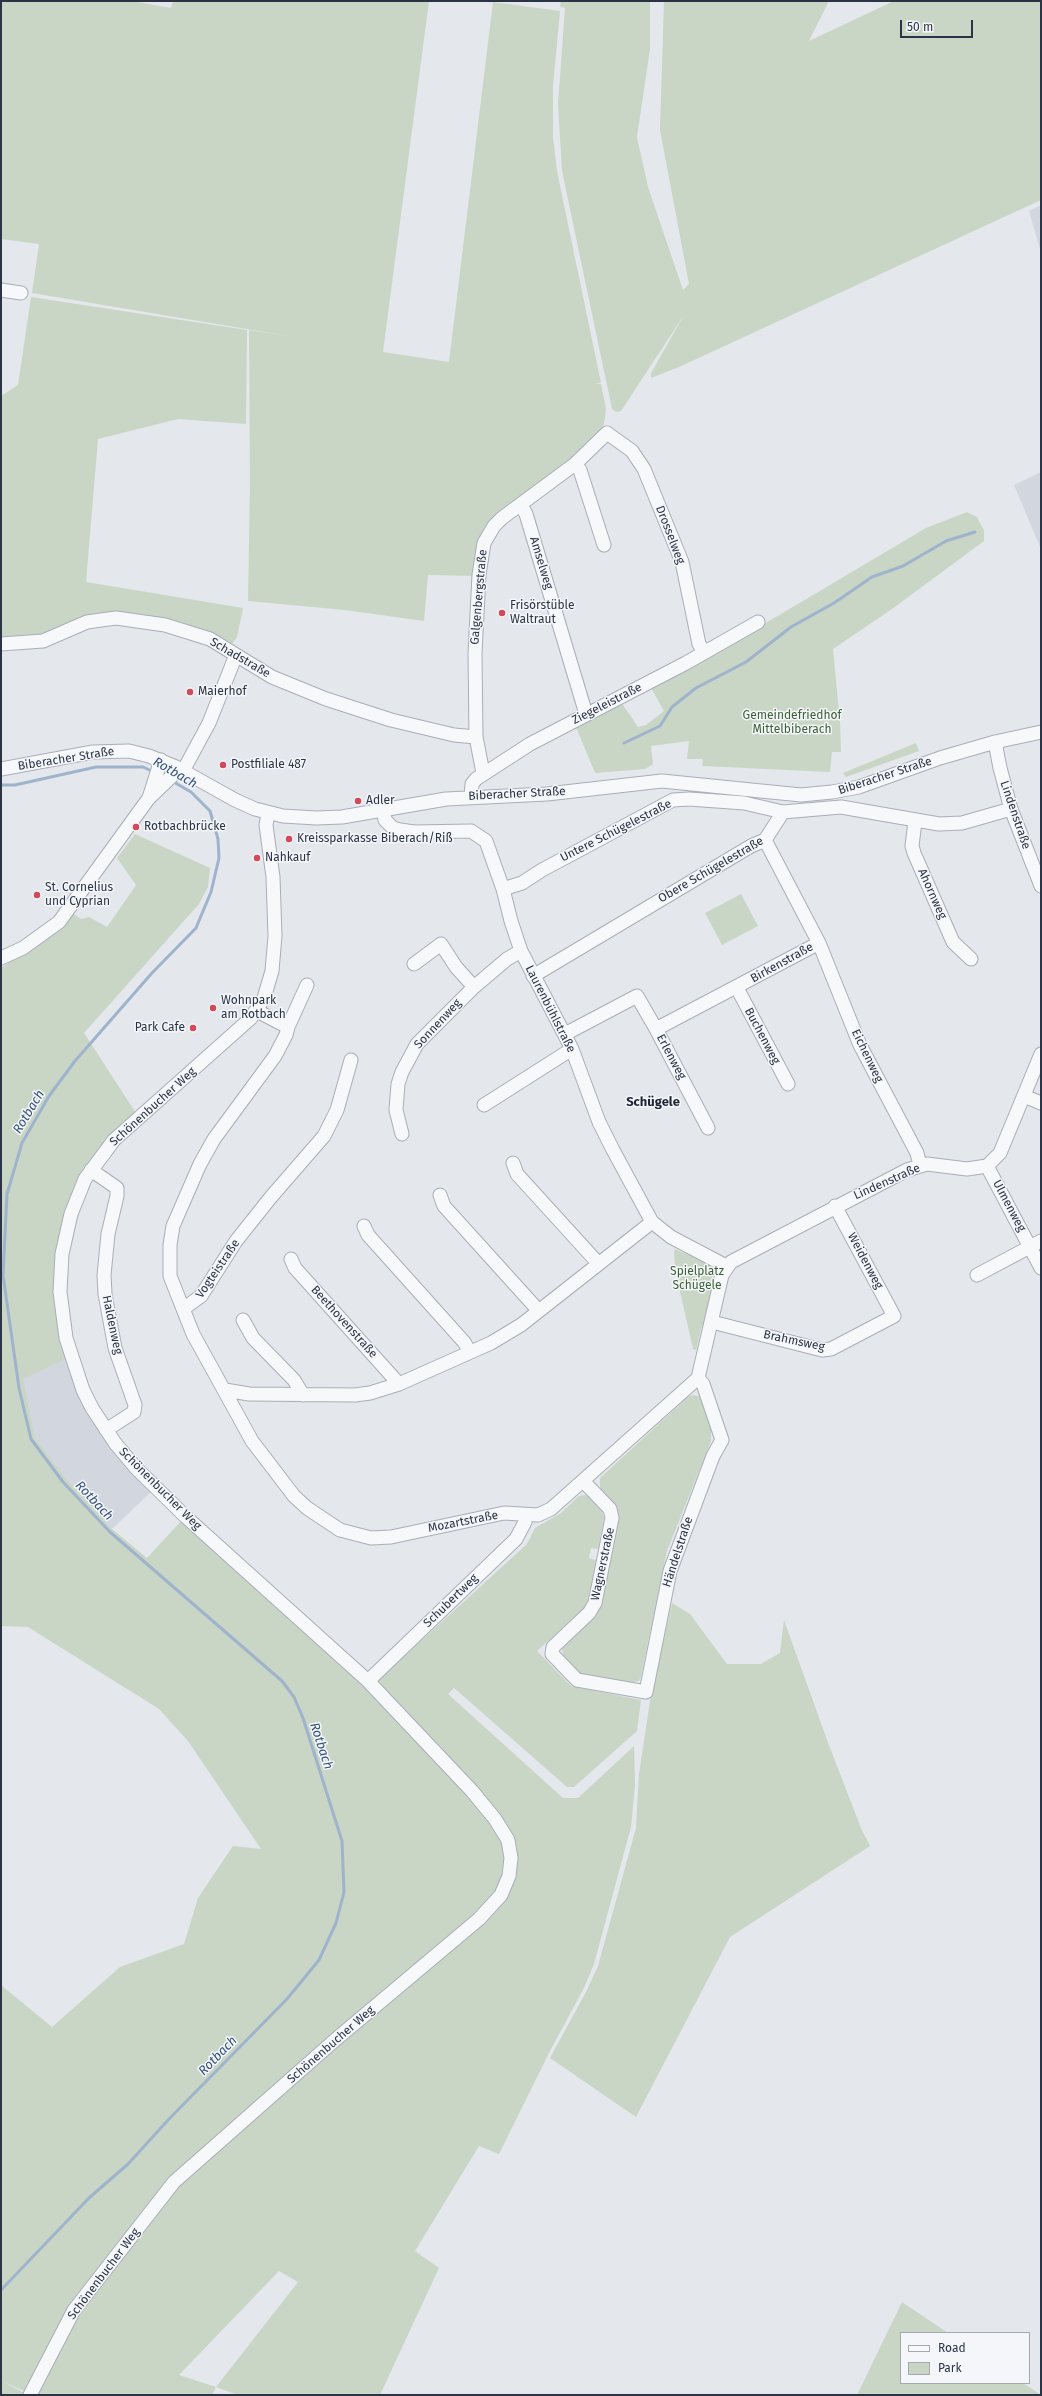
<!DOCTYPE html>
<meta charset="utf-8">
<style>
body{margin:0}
#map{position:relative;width:1042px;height:2396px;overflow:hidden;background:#e4e7ec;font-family:"Fira Sans",sans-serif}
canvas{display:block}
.frame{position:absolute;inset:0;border:2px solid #2b3445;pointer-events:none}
.legend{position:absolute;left:900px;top:2332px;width:130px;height:52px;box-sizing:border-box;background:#f4f6f9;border:1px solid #a4a8b1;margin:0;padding:5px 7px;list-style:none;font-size:12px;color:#2b3445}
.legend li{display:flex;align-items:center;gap:8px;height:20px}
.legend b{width:20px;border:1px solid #a4a8b1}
.scale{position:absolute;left:900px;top:20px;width:73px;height:18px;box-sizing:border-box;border:2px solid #2b3445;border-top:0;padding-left:5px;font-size:12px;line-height:14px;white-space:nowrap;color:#2b3445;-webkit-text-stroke:3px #f4f6f9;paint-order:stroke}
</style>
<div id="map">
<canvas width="1042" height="2396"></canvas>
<div class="frame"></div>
<ul class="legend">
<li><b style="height:5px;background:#f7f8fa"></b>Road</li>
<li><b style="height:11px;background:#c9d6c5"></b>Park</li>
</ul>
<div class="scale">50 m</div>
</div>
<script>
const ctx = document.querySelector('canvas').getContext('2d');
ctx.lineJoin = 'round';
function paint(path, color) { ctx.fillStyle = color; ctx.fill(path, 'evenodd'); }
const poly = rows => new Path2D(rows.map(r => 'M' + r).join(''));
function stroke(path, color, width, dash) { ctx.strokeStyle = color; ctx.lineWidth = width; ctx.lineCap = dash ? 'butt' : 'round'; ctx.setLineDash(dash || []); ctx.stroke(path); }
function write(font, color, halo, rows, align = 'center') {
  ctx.font = font + ' "Fira Sans",sans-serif'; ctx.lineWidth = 3; ctx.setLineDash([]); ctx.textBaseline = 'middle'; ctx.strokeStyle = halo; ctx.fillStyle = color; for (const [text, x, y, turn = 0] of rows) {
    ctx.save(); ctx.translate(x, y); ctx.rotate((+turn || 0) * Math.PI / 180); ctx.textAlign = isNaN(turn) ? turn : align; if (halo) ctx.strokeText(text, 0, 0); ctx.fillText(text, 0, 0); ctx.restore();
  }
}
paint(poly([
 [1041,205,1041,253,1029,211],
 [1041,472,1041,549,1014,485],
 [67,1359,153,1490,112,1529,67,1480,35,1438,22,1379]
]), '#d2d6de');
paint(poly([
 [1,1,132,1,171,8,173,1,429,1,383,352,449,362,493,2,560,11,553,86,553,137,557,171,601,383,594,383,601,384,606,409,605,418,603,427,588,446,508,507,476,576,428,575,424,621,345,610,248,601,250,484,249,330,294,337,32,293,39,244,1,239],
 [561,1,650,1,650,49,637,137,648,187,683,290,689,284,660,130,664,1,829,1,809,41,894,1,1041,1,1041,200,679,367,651,378,651,373,684,315,621,411,616,412,612,409,562,171,558,105,565,8,560,7],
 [31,297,247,330,246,424,178,419,98,439,86,582,243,608,237,637,232,644,131,617,42,638,1,641,1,396,18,385],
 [967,512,977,517,984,531,984,541,892,609,833,649,840,722,841,752,832,752,830,772,702,766,703,759,687,759,689,741,651,746,653,764,645,769,595,773,576,727,621,702,638,727,646,725,664,711,650,686,759,627,926,528],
 [916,743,919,751,846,777,843,773],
 [135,834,210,868,208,887,199,904,84,1033,136,1113,121,1126,61,1234,67,1359,23,1379,35,1438,67,1480,112,1529,147,1558,182,1520,369,1686,470,1793,504,1842,508,1857,504,1898,512,1840,377,1681,527,1544,535,1528,561,1513,579,1496,584,1495,588,1496,602,1512,604,1518,598,1549,591,1548,589,1558,596,1560,588,1601,584,1608,537,1651,571,1686,641,1700,637,1731,574,1787,567,1787,454,1688,448,1694,563,1798,578,1798,634,1746,635,1785,631,1827,594,1964,584,1988,551,2049,499,2154,479,2146,415,2251,439,2268,380,2395,238,2395,216,2387,212,2395,32,2395,66,2331,101,2282,180,2186,171,2179,99,2270,28,2393,4,2382,28,2395,1,2395,1,1985,52,2027,120,1967,184,1944,198,1898,233,1846,261,1849,188,1741,159,1709,28,1627,1,1626,2,967,45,940,72,913,81,919,89,917,107,927,136,885,117,858],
 [279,2271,298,2282,216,2387,179,2375],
 [741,894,758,926,722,945,705,913],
 [674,1249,711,1264,716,1278,706,1323,702,1325,696,1350,693,1349,675,1269],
 [694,1395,701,1397,711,1428,711,1441,667,1551,641,1676,639,1681,628,1683,578,1675,564,1661,562,1649,564,1644,596,1614,618,1515,600,1491,600,1478,689,1396],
 [672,1603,690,1614,727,1664,761,1664,780,1653,784,1620,827,1740,861,1828,870,1846,730,1937,636,2117,550,2058,587,1990,598,1966,636,1828,639,1774,650,1701],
 [902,2302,948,2333,901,2333,901,2383,1023,2383,1041,2395,857,2395]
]), '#c9d6c5');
stroke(poly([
 [624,743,660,726,672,707,696,688,746,662,791,627,834,603,872,577,903,566,946,541,975,532],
 [1,785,15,785,96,767,143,767,154,772],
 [1,2290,89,2198,128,2164,169,2119,287,1999,319,1960,336,1923,344,1892,342,1841,303,1718,294,1697,282,1681,110,1532,63,1482,31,1439,19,1388,3,1275,7,1194,22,1143,49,1096,75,1061,152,973,196,928,211,892,219,858,218,839,210,811,191,792,172,781]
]), '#9fb4cc', 3);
const minor = poly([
 [1,290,21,293],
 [575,464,580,470,604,545],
 [521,505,526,514,586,714],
 [1,644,43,641,87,622,101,620,116,618,165,625,210,639,272,677,326,699,391,720,454,735,476,737],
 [995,742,1000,768,1011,809,1041,886],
 [1,769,93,752,129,751,149,756,176,767,235,800,255,809,283,816,316,818,342,817,446,799,547,794,662,781,801,795,832,792,859,787,940,758,995,742,1041,732],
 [183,771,209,723,236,655],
 [483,773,476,737,475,653,479,575,484,543,494,526,502,518,575,464,607,433,632,451,644,469,682,562,699,644,704,652],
 [471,797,472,784,476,779,530,744,686,663,758,622],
 [149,798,161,760],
 [383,809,385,820,393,828,400,830,414,832,471,831,486,841,503,889,511,921,521,951,572,1049,599,1122,613,1150,652,1222,671,1237,726,1266],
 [915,821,912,846,914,853,953,942,971,959],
 [503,889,522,883,542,870,673,800,689,799,744,803,783,812],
 [819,943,860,1045,917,1153,920,1165],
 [1,958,23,948,59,922,149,798,173,775,176,767],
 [414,964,441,944,456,967,474,987],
 [533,976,751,846,765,840,783,812,841,807,939,824,962,823,1011,809],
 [737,988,788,1084],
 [257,1011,288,1027,286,1035,275,1056,214,1139,200,1164,173,1226,170,1245,170,1276,193,1334,252,1441,294,1496,307,1508,340,1530,371,1538,391,1537,504,1513,538,1515,551,1509,698,1378,722,1275,731,1262,907,1170,927,1164,967,1169,987,1166,1000,1153,1041,1054],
 [288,1027,307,985],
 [656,1029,708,1128],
 [565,1034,637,996,656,1029,819,943,765,840],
 [1024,1096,1041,1103],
 [484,1105,572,1049],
 [402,1134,396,1110,398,1084,402,1072,417,1044,474,987,507,959,521,951],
 [513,1163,517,1174,598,1263],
 [987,1166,1041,1268],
 [91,1170,117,1188,117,1196,108,1234,104,1275,105,1294,115,1348,135,1405,134,1412,106,1430],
 [440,1195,444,1206,538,1310],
 [364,1226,368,1235,464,1342,470,1352],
 [291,1259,295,1268,399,1384],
 [977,1275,1041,1241],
 [183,1309,201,1296,236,1241,271,1197,324,1136,337,1110,351,1060],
 [243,1320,253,1338,294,1380,303,1395],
 [712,1322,822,1350,831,1349,894,1316,835,1206],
 [225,1390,249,1394,355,1395,370,1393,399,1384,491,1343,521,1325,652,1222],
 [583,1481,610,1509,612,1518,595,1603,589,1613,553,1647,552,1654,577,1680,646,1692,670,1571,713,1456,722,1440,703,1384,698,1378],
 [368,1681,516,1539,525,1522,525,1516],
 [30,2395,74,2310,174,2182,335,2040,479,1919,501,1895,509,1876,511,1858,508,1840,495,1819,472,1791,368,1681,186,1517,136,1468,115,1443,92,1408,83,1390,66,1338,60,1292,62,1254,71,1214,85,1179,114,1140,251,1018,264,998,272,971,275,936,273,877,266,825,268,813]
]);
stroke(minor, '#a9aeb7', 15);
stroke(minor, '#f7f8fa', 13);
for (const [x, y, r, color] of [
 [502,613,4,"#d1495b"],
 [190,692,4,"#d1495b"],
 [223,765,4,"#d1495b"],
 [358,801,4,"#d1495b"],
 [136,827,4,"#d1495b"],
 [289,839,4,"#d1495b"],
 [257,858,4,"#d1495b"],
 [37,895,4,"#d1495b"],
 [213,1008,4,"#d1495b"],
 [193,1028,4,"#d1495b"]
]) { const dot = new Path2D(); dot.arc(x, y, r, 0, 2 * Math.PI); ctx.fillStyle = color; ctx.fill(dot); stroke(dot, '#f4f6f9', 1.5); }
write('12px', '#2b3445', '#f4f6f9', [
 ["Drosselweg",670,535,69],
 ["Amselweg",541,563,73],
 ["Galgenbergstraße",479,597,-85],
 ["Schadstraße",240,658,30],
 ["Ziegeleistraße",607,704,-27],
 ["Biberacher Straße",66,759,-9],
 ["Biberacher Straße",885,776,-18],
 ["Biberacher Straße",517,794,-3],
 ["Lindenstraße",1015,815,71],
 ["Untere Schügelestraße",616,831,-27],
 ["Obere Schügelestraße",711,870,-30],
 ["Ahornweg",932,894,66],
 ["Birkenstraße",782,963,-29],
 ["Laurenbühlstraße",550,1009,63],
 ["Sonnenweg",438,1024,-47],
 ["Buchenweg",762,1036,62],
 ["Eichenweg",867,1056,64],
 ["Erlenweg",671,1057,62],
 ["Schönenbucher Weg",153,1107,-42],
 ["Lindenstraße",887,1182,-24],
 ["Ulmenweg",1009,1206,62],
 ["Weidenweg",865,1261,62],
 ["Vogteistraße",218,1269,-56],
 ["Beethovenstraße",344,1322,48],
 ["Haldenweg",112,1325,78],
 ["Brahmsweg",794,1341,12],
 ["Schönenbucher Weg",160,1489,45],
 ["Mozartstraße",463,1522,-11],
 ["Händelstraße",678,1552,-72],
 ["Wagnerstraße",603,1564,-78],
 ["Schubertweg",451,1601,-44],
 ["Schönenbucher Weg",331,2045,-41],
 ["Schönenbucher Weg",104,2274,-53]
]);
write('12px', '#2b3445', '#f4f6f9', [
 ["Frisörstüble",510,606],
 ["Waltraut",510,620],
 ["Maierhof",198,692],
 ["Postfiliale 487",231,765],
 ["Adler",366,801],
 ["Rotbachbrücke",144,827],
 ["Kreissparkasse Biberach/Riß",297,839],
 ["Nahkauf",265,858],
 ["St. Cornelius",45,888],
 ["und Cyprian",45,902],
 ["Wohnpark",221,1001],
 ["am Rotbach",221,1015],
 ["Park Cafe",185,1028,"right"]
], 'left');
write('12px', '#3f6138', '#f4f6f9', [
 ["Gemeindefriedhof",792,716],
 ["Mittelbiberach",792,730],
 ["Spielplatz",697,1272],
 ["Schügele",697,1286]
]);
write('italic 13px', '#34527a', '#f4f6f9', [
 ["Rotbach",175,773,30],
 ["Rotbach",29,1112,-59],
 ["Rotbach",94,1501,47],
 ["Rotbach",321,1746,72],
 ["Rotbach",218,2056,-46]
]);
write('bold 13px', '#1d2536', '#f4f6f9', [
 ["Schügele",653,1102]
]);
</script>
